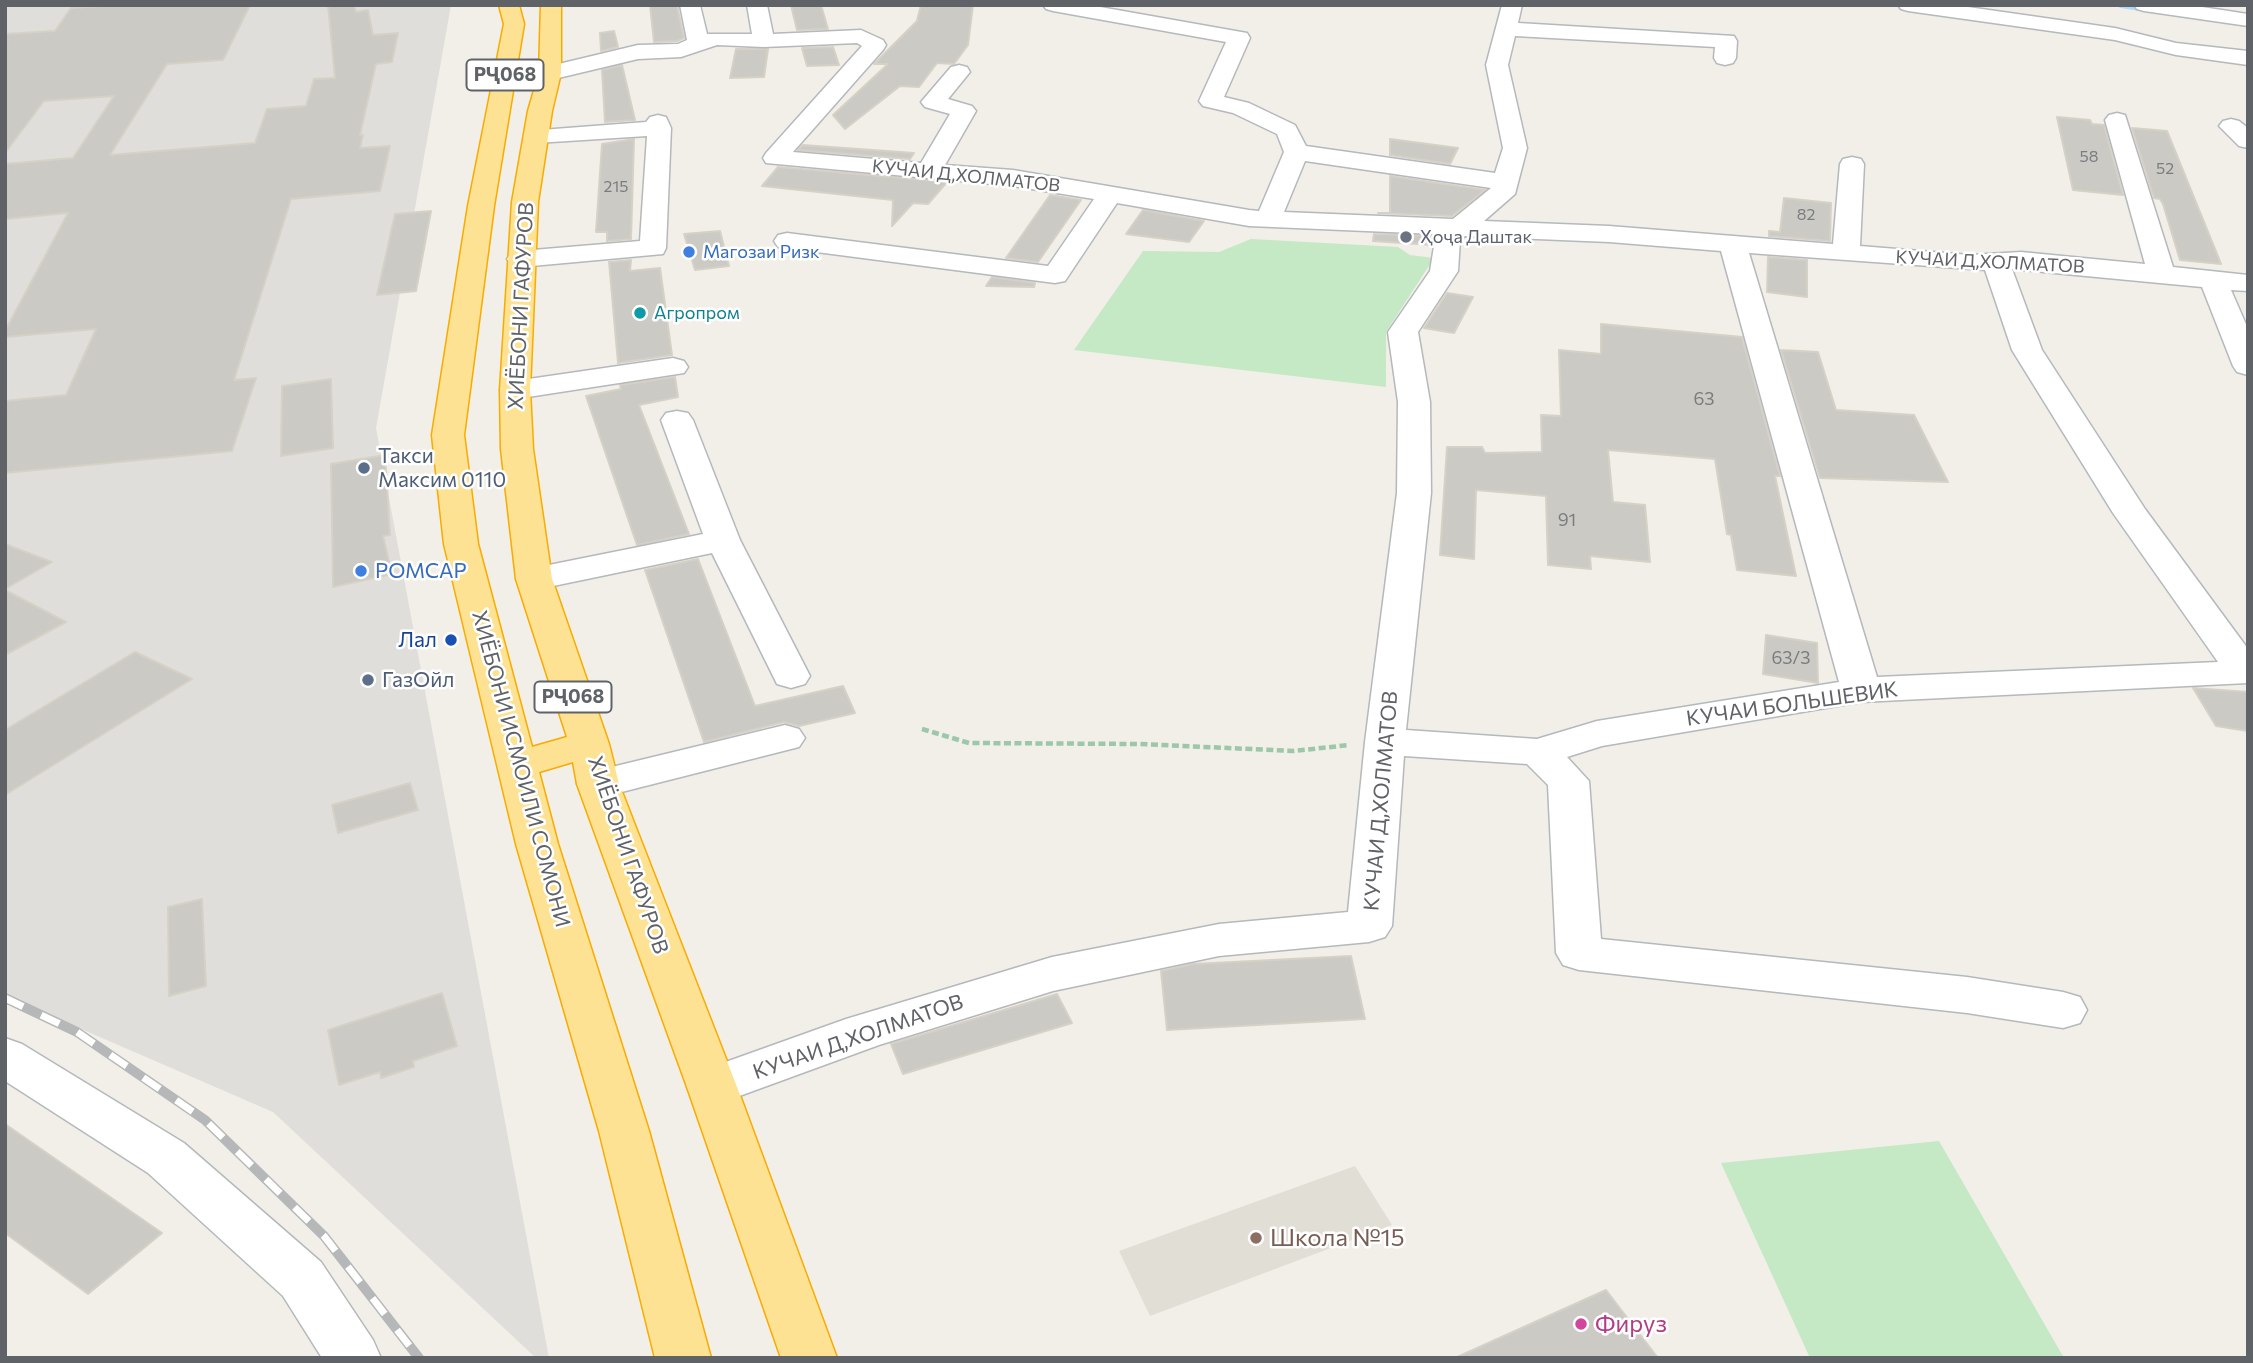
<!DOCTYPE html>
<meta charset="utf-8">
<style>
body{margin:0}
#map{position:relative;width:2253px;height:1363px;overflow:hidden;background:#f1efe8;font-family:Commissioner,sans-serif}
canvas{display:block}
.frame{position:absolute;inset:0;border:7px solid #5f6368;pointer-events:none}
</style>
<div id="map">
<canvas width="2253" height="1363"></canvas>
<div class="frame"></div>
</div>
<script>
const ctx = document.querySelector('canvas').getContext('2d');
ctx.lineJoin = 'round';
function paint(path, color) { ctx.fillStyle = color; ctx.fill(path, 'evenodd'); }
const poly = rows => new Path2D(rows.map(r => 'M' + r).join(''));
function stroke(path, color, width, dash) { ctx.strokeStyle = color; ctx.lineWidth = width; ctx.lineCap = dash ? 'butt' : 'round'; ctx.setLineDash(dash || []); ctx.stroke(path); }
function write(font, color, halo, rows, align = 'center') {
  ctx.font = font + ' Commissioner,sans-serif'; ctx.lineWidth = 5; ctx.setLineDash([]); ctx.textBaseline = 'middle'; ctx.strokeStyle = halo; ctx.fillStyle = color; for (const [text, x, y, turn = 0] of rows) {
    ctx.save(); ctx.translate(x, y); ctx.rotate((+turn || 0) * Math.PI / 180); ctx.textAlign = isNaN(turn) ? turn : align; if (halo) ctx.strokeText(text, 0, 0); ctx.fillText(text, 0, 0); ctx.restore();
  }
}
paint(poly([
 [5,5,451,5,376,428,549,1358,536,1358,273,1112,5,996]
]), '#e0deda');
paint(poly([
 [1355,1166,1392,1225,1150,1316,1119,1251]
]), '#e1ded6');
paint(poly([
 [1251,239,1398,247,1410,255,1434,258,1386,332,1386,387,1074,350,1143,251,1219,252],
 [1939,1141,2064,1358,1810,1358,1721,1163]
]), '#c5e8c5');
stroke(poly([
 [2121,5,2147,9]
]), '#aadaff', 6);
const building = poly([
 [118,5,250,5,223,60,167,64,110,155,255,143,267,109,306,106,314,79,335,78,328,5,354,5,356,12,368,10,373,35,398,33,392,62,376,64,360,135,363,135,360,148,390,146,380,191,291,199,234,380,256,378,232,451,5,473,5,401,66,395,96,329,5,337,5,331,68,213,5,219,5,164,73,158,114,96,44,101,5,153,5,34,55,31,71,8,118,5],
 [650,5,677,5,684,38,677,41,654,42,650,5],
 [791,5,821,5,828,29,797,30,791,5],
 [921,5,973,5,968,45,954,64,937,63,919,87,900,86,845,129,833,115,888,64,874,64,917,21,921,5],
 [614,31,618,47,601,51,600,33,614,31],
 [833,47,839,65,807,66,802,48,833,47],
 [736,49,768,49,764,77,730,78,736,49],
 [622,65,635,120,605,122,602,70,622,65],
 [2057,117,2090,120,2092,124,2104,125,2123,195,2073,190,2057,117],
 [2132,128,2167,131,2221,264,2180,260,2163,204,2160,199,2154,198,2132,128],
 [634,139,631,239,607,241,607,232,596,232,602,144,634,139],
 [1390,139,1458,148,1450,164,1390,155,1390,139],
 [803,145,914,153,910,159,798,150,803,145],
 [778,167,947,182,928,204,913,203,892,226,893,200,762,186,778,167],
 [1390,176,1485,190,1452,216,1378,213,1390,213,1390,176],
 [1050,195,1081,200,1038,262,1006,258,1050,195],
 [1784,198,1831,203,1830,241,1769,236,1769,231,1780,232,1784,198],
 [1143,210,1204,221,1189,242,1126,234,1143,210],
 [431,211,416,291,377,295,395,214,431,211],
 [720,231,729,266,695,270,684,234,720,231],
 [1374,234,1433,236,1432,245,1373,241,1374,234],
 [1768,257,1807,260,1807,297,1767,292,1768,257],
 [631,260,630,271,660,268,672,355,618,363,609,262,631,260],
 [992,277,1035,283,1034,287,986,286,992,277],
 [1447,293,1473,297,1454,333,1424,328,1447,293],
 [1601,324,1742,337,1780,476,1775,476,1796,576,1737,570,1731,535,1727,534,1715,459,1608,450,1613,502,1645,505,1650,562,1590,556,1591,569,1548,565,1546,496,1476,490,1474,559,1440,555,1447,447,1482,447,1485,453,1542,452,1541,415,1561,416,1559,350,1601,354,1601,324],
 [1781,350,1818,352,1836,410,1914,415,1948,482,1820,478,1781,350],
 [675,377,678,397,639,405,689,534,637,545,586,396,621,389,620,385,675,377],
 [331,379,333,448,281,456,282,386,331,379],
 [385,455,390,535,383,536,392,574,333,587,331,464,385,455],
 [5,544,52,562,5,589,5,544],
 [698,559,755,706,843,686,855,713,799,726,784,722,704,742,645,570,698,559],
 [5,590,66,622,5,655,5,590],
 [1766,635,1817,643,1818,683,1763,674,1766,635],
 [135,652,192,679,5,795,5,730,135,652],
 [2193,688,2248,692,2248,731,2216,726,2193,688],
 [410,783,418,810,338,833,332,805,410,783],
 [202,899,206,986,169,996,168,907,202,899],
 [1351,956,1365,1019,1167,1030,1161,971,1193,964,1351,956],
 [442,993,457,1046,413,1061,414,1067,381,1078,380,1072,339,1085,328,1030,442,993],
 [1057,994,1072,1023,903,1074,891,1044,1057,994],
 [5,1124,162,1233,88,1294,5,1233,5,1124],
 [1606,1290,1658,1358,1455,1358,1606,1290]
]);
paint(building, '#cccac5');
stroke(building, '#d6d1c6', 2);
const minor = poly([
 [680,5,700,5,707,34,752,34,747,5,767,5,773,34,861,30,883,40,886,45,883,50,793,152,921,163,950,114,925,107,921,102,951,67,959,65,967,67,970,72,948,99,972,106,976,111,945,165,1013,170,1249,210,1259,211,1284,152,1277,134,1233,113,1203,106,1199,101,1226,42,1053,11,1046,9,1043,5,1089,5,1247,33,1250,38,1224,97,1249,103,1295,125,1306,146,1495,173,1503,148,1486,65,1502,5,1522,5,1518,23,1734,36,1737,41,1736,58,1733,63,1725,65,1717,63,1714,58,1715,47,1515,36,1508,65,1527,148,1515,194,1484,221,1609,226,1833,244,1840,164,1843,159,1852,157,1861,159,1864,164,1860,246,1970,255,2021,252,2145,264,2105,120,2109,115,2117,113,2125,115,2173,267,2248,275,2248,291,2231,290,2248,329,2248,375,2237,372,2233,366,2202,287,2012,269,2042,350,2145,509,2248,649,2248,683,1861,702,1602,746,1567,757,1589,781,1601,939,1967,977,2063,992,2080,997,2087,1010,2080,1023,2063,1028,1967,1013,1579,970,1563,965,1556,953,1548,785,1527,764,1404,756,1392,926,1385,937,1369,942,1219,956,1053,991,879,1045,712,1106,695,1101,687,1087,695,1073,846,1019,1052,957,1219,924,1348,912,1365,742,1397,493,1398,402,1388,332,1430,271,1436,234,1249,226,1117,203,1065,281,1055,283,778,247,774,241,778,235,787,233,1048,266,1094,199,1013,186,766,163,763,158,766,153,862,46,857,43,764,47,717,45,681,57,638,59,550,80,542,78,539,73,542,68,638,45,678,44,687,40,680,5],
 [1305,161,1491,188,1453,219,1284,212,1305,161],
 [1465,236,1609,242,1721,251,1839,682,1597,721,1537,739,1406,730,1431,493,1430,402,1418,332,1458,271,1460,240,1465,236],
 [1749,253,1985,270,2012,350,2113,513,2218,662,1877,677,1749,253],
 [1898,5,1954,5,2115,28,2176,43,2248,51,2248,65,2176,55,2115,40,1908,11,1901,9,1898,5],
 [2134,5,2189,5,2248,14,2248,26,2144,11,2137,9,2134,5],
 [658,115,666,117,671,128,666,248,663,254,521,267,511,265,507,259,511,253,521,251,640,241,647,136,536,143,528,141,524,136,528,131,646,122,650,117,658,115],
 [2231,119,2239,121,2248,128,2248,148,2239,146,2219,126,2223,121,2231,119],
 [673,358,684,361,688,367,684,373,515,399,504,397,500,390,504,383,515,381,673,358],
 [677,411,688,413,693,420,740,540,810,676,805,684,791,688,777,684,712,553,534,590,521,587,516,579,521,571,534,568,703,534,661,420,666,413,677,411],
 [785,725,799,729,805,738,799,747,598,798,583,794,577,784,583,774,785,725],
 [5,1038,22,1044,184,1143,321,1262,373,1340,381,1358,322,1358,283,1296,148,1173,5,1081,5,1038]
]);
const highway = poly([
 [499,5,519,5,524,24,494,206,464,435,478,544,532,747,567,737,516,579,501,449,500,390,512,202,528,111,539,73,541,5,561,5,561,73,552,111,538,202,530,390,533,449,552,579,609,744,619,784,737,1087,837,1358,781,1358,687,1087,577,784,573,762,539,772,558,844,649,1131,711,1358,655,1358,599,1131,516,844,444,544,432,435,468,206,504,24,499,5]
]);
stroke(minor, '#b5b8bc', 3);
stroke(highway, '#f9ab00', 3);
stroke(poly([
 [922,729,969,743,1140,744,1294,751,1349,745]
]), '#9cc7a9', 4.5, [7, 3.5]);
paint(minor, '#fff');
paint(highway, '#fde293');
const rail = poly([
 [5,998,77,1032,205,1120,324,1236,419,1358]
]);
stroke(rail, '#b6b7b8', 10);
stroke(rail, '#fff', 7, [20]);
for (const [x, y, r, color] of [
 [1406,237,7,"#6b7280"],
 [689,252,7,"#3f7fe0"],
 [640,313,7,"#0f9aa8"],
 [364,468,7,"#5c6f8a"],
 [361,571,7,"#3f7fe0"],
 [451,640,7,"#1a4fb4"],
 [368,680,7,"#5c6f8a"],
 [1256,1238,7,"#8d6e63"],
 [1581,1324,7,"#d1479c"]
]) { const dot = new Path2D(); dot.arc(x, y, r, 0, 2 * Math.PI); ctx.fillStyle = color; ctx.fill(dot); stroke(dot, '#fff', 2.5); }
write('16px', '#7a7d7f', null, [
 ["58",2089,157],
 ["52",2165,169],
 ["215",616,187],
 ["82",1806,215]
]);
write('18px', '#5f6368', '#fff', [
 ["КУЧАИ Д,ХОЛМАТОВ",966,176,6],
 ["КУЧАИ Д,ХОЛМАТОВ",1990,262,3]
]);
write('18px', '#5b616d', '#fff', [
 ["Ҳоҷа Даштак",1420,237]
], 'left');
write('18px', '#366cbe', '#fff', [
 ["Магозаи Ризк",703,252]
], 'left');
write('18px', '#0d838f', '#fff', [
 ["Агропром",654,313]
], 'left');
write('18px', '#7a7d7f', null, [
 ["63",1704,399],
 ["91",1567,520],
 ["63/3",1791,658]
]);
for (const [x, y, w] of [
 [505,75,77],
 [573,697,77]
]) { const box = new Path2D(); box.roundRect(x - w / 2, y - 15.5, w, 31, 5); ctx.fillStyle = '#fff'; ctx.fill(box); stroke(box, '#5f6368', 2); }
write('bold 19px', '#5f6368', null, [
 ["РҶ068",505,75],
 ["РҶ068",573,697]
]);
write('21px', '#5f6368', '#fff', [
 ["ХИЁБОНИ ГАФУРОВ",521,306,-87],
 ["КУЧАИ БОЛЬШЕВИК",1792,704,-8],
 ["ХИЁБОНИ ИСМОИЛИ СОМОНИ",521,769,75],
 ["КУЧАИ Д,ХОЛМАТОВ",1381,801,-85],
 ["ХИЁБОНИ ГАФУРОВ",628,855,71],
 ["КУЧАИ Д,ХОЛМАТОВ",858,1037,-19]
]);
write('21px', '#4e5e75', '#fff', [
 ["Такси",378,456],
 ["Максим 0110",378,480],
 ["ГазОйл",382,680]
], 'left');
write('21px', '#366cbe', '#fff', [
 ["РОМСАР",375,571]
], 'left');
write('21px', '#164399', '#fff', [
 ["Лал",437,640]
], 'right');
write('24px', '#785e54', '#fff', [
 ["Школа №15",1270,1238]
], 'left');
write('24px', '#b23c85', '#fff', [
 ["Фируз",1595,1324]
], 'left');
</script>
